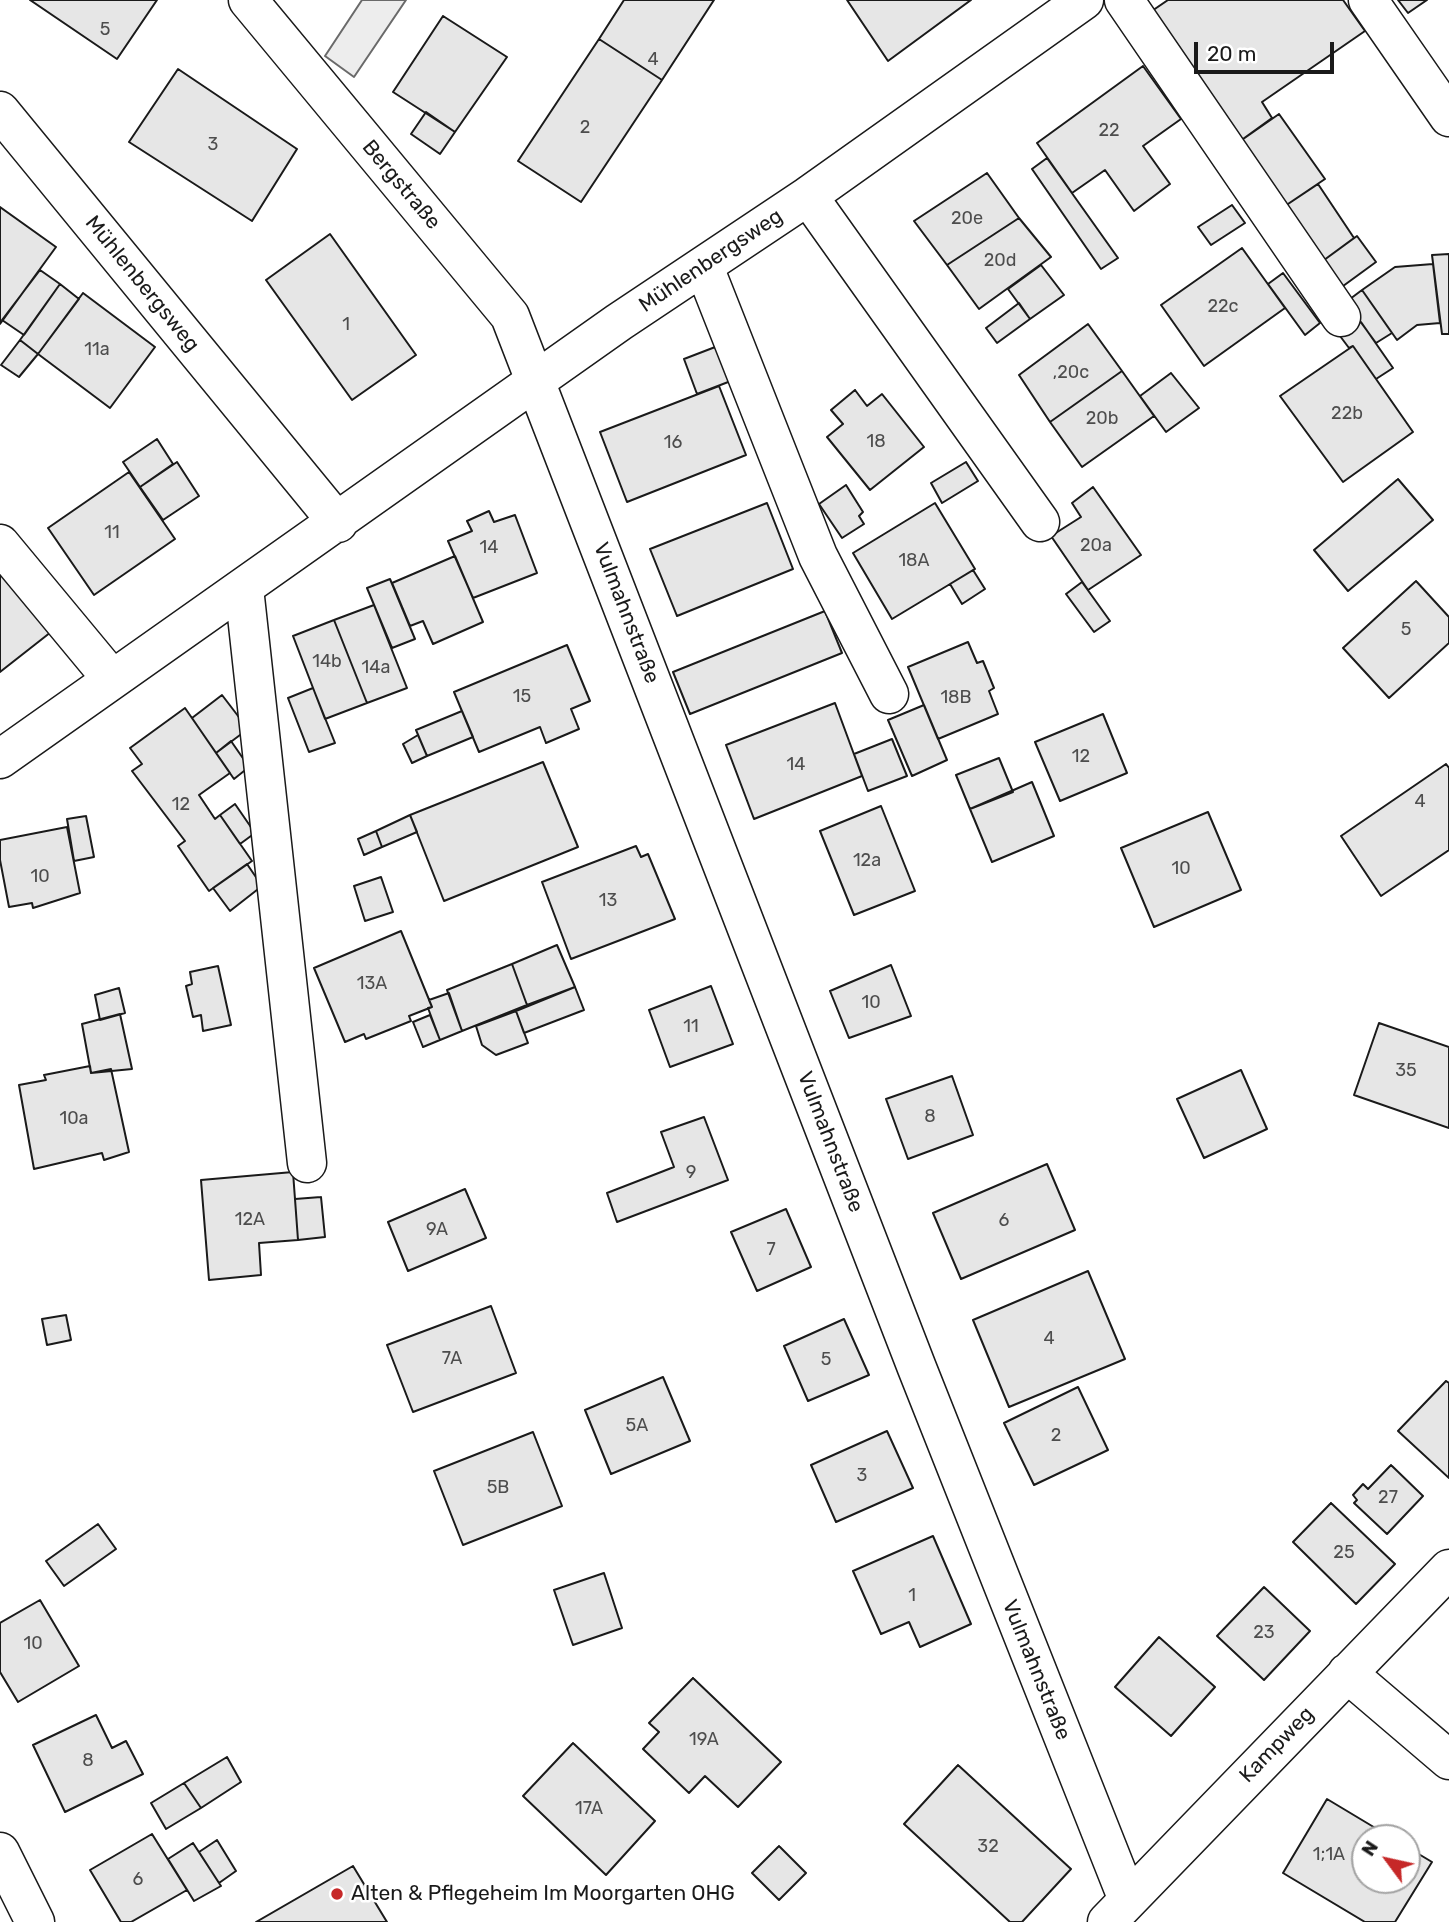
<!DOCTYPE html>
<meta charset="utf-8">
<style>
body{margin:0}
#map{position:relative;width:1449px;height:1922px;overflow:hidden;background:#fff;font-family:Rubik,sans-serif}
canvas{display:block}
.north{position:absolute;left:1351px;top:1824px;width:70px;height:70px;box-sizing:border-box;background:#fff;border:2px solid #a3a3a3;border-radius:50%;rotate:303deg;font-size:19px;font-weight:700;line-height:28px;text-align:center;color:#1a1a1a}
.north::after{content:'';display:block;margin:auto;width:24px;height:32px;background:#c62828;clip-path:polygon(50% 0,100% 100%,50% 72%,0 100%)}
.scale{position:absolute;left:1194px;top:42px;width:140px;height:32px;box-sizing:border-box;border:4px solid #1a1a1a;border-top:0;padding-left:9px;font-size:21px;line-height:24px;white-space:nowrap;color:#1a1a1a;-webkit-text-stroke:5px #fff;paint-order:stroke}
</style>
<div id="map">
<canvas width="1449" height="1922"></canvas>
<div class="north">N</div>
<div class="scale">20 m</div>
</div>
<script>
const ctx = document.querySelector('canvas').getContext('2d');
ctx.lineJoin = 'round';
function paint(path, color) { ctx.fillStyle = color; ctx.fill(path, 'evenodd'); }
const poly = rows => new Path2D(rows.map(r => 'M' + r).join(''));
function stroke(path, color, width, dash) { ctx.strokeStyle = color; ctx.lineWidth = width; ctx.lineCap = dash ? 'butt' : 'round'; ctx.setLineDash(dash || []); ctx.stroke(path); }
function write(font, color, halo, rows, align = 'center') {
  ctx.font = font + ' Rubik,sans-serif'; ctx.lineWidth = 5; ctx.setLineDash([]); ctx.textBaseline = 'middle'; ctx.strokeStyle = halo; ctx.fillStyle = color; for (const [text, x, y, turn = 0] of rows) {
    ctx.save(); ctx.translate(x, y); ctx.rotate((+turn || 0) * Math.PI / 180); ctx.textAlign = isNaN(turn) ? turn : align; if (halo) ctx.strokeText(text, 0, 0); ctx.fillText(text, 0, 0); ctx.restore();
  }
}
const built = poly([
 [362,0,406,0,354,77,325,56,362,0]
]);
paint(built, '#ededed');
stroke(built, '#6a6a6a', 2);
const building = poly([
 [30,0,157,0,117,59,30,0],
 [624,0,714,0,662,80,599,39,624,0],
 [847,0,971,0,888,61,847,0],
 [1168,0,1343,0,1365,31,1262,102,1272,118,1236,144,1146,15,1168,0],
 [1398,0,1427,0,1408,13,1398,0],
 [443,16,507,57,455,132,393,92,443,16],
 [599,39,662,80,581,202,518,161,599,39],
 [1143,66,1181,119,1143,146,1170,184,1134,211,1105,170,1072,193,1037,143,1143,66],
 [178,69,297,149,252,221,129,142,178,69],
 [426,112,455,132,440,154,411,134,426,112],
 [1279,114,1325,179,1282,208,1236,144,1279,114],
 [1047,158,1118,258,1101,269,1032,169,1047,158],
 [987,173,1019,218,947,265,914,221,987,173],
 [1318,184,1354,238,1320,263,1282,208,1318,184],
 [1232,205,1245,223,1211,245,1198,227,1232,205],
 [0,207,56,247,0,324,0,207],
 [1019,218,1051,257,979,309,947,265,1019,218],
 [330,234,416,355,352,400,266,280,330,234],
 [1357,236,1376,262,1339,289,1320,263,1357,236],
 [1242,248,1285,308,1204,366,1161,305,1242,248],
 [1449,254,1449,334,1442,334,1432,255,1449,254],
 [1433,264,1440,323,1417,325,1397,340,1362,290,1395,267,1433,264],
 [1041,265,1064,295,1030,319,1008,289,1041,265],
 [40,270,60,284,24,335,2,320,40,270],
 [1283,273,1320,323,1305,335,1268,284,1283,273],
 [60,284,79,299,38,354,20,340,60,284],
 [1362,290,1392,333,1376,343,1346,302,1362,290],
 [83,293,155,347,110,408,38,354,83,293],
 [1019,303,1030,319,997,343,986,328,1019,303],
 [1361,322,1393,368,1376,379,1353,346,1349,348,1340,336,1361,322],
 [1088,324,1122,371,1050,422,1019,375,1088,324],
 [20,340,38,354,19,377,1,365,20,340],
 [723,344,736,379,697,394,684,359,723,344],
 [1353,346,1413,432,1343,482,1280,396,1353,346],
 [1122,371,1154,416,1082,467,1050,422,1122,371],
 [1171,373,1199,408,1166,432,1140,396,1171,373],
 [719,386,746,455,627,502,600,432,719,386],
 [855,390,867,406,882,394,924,447,870,490,827,437,843,424,831,410,855,390],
 [157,439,173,464,140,487,123,462,157,439],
 [177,462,199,496,163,520,140,487,177,462],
 [966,462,978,481,942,503,931,483,966,462],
 [129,472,175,539,94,595,48,528,129,472],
 [1398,479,1433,520,1348,591,1314,550,1398,479],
 [846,485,863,512,859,516,864,524,842,538,819,504,846,485],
 [1093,487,1141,555,1088,590,1051,536,1081,517,1072,503,1093,487],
 [767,503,793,569,677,616,650,549,767,503],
 [935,503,975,569,892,619,853,553,935,503],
 [489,511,494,522,515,515,537,573,473,598,448,541,472,531,467,521,489,511],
 [455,556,483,622,433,644,423,621,410,626,392,583,455,556],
 [7,570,51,632,0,672,0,575,7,570],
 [973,570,985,589,962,604,950,584,973,570],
 [390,579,415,639,392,648,367,588,390,579],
 [1416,581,1449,617,1449,643,1389,698,1343,648,1416,581],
 [1082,582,1110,621,1094,632,1066,594,1082,582],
 [374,605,407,688,367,703,334,620,374,605],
 [825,611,842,653,690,714,673,672,825,611],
 [334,620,367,703,325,719,293,636,334,620],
 [968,642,977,663,983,661,994,688,989,691,998,714,938,739,908,667,968,642],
 [567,645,590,701,571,709,579,729,546,743,540,727,479,752,454,692,567,645],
 [313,688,335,743,309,752,288,698,313,688],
 [222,695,248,729,216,753,192,718,222,695],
 [835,703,862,776,754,819,726,745,835,703],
 [924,705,947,760,912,776,888,720,924,705],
 [185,708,230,773,199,795,215,819,220,815,252,861,209,891,178,846,185,841,132,771,142,764,130,748,185,708],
 [462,711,473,737,427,756,416,730,462,711],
 [1103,714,1127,773,1060,801,1035,742,1103,714],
 [418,735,427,756,412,763,403,744,418,735],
 [892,739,907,776,868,791,854,754,892,739],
 [231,741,249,767,234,779,216,753,231,741],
 [999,758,1013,792,970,809,956,775,999,758],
 [543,762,578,847,444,901,410,815,543,762],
 [1446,764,1449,768,1449,850,1381,896,1341,836,1446,764],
 [1032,782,1054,836,992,862,970,809,1032,782],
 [235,804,255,833,240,844,220,815,235,804],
 [881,806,915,891,854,915,820,831,881,806],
 [1208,812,1241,890,1154,927,1121,848,1208,812],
 [410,815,417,832,382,847,376,831,410,815],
 [86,816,94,857,74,861,67,819,86,816],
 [67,827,80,893,33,908,32,903,9,907,0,860,0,840,67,827],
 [376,831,382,847,364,855,358,839,376,831],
 [636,846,641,857,648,854,675,919,571,959,542,882,636,846],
 [247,864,262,886,230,911,213,888,247,864],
 [381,877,393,912,365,921,354,886,381,877],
 [401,931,432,1007,409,1016,411,1021,366,1039,364,1034,345,1042,314,968,401,931],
 [557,945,575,987,527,1005,512,964,557,945],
 [512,964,527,1005,462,1031,447,990,512,964],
 [891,965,911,1016,849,1038,830,991,891,965],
 [218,966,231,1025,203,1031,201,1015,193,1017,186,986,192,984,190,972,218,966],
 [711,986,733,1044,670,1067,649,1010,711,986],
 [575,987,584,1010,524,1033,516,1011,575,987],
 [119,988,125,1013,100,1020,95,995,119,988],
 [449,993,462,1031,440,1040,428,1008,432,1007,429,1000,449,993],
 [516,1011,528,1043,496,1055,482,1045,476,1026,516,1011],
 [120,1014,132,1069,91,1073,82,1024,120,1014],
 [430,1015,440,1040,423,1047,413,1022,430,1015],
 [1379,1023,1449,1047,1449,1128,1354,1095,1379,1023],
 [90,1066,91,1073,111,1069,129,1152,104,1160,102,1153,34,1169,19,1085,46,1080,44,1075,90,1066],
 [1241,1070,1267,1129,1204,1158,1177,1099,1241,1070],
 [952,1076,973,1135,908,1159,886,1099,952,1076],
 [704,1117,728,1180,617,1222,607,1193,674,1167,661,1132,704,1117],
 [1047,1164,1075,1230,961,1279,933,1213,1047,1164],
 [293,1172,298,1240,259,1243,261,1275,209,1280,201,1180,293,1172],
 [465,1189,486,1238,408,1271,388,1222,465,1189],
 [321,1197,325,1237,298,1240,295,1199,321,1197],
 [786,1209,811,1267,757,1291,731,1232,786,1209],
 [1088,1271,1125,1359,1009,1407,973,1320,1088,1271],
 [491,1306,516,1373,413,1412,387,1345,491,1306],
 [66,1315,71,1340,47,1345,42,1319,66,1315],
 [844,1319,869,1375,808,1401,784,1346,844,1319],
 [663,1377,690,1441,611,1474,585,1410,663,1377],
 [1446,1381,1449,1383,1449,1478,1398,1431,1446,1381],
 [1078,1387,1108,1450,1034,1485,1004,1423,1078,1387],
 [887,1431,913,1488,836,1522,811,1465,887,1431],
 [533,1432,562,1506,463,1545,434,1471,533,1432],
 [1391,1465,1423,1496,1387,1534,1354,1503,1357,1500,1353,1495,1363,1484,1368,1489,1391,1465],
 [1331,1503,1395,1564,1356,1604,1293,1542,1331,1503],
 [98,1524,116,1549,64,1586,46,1561,98,1524],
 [933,1536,971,1624,920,1647,909,1622,881,1634,853,1571,933,1536],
 [604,1573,622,1628,573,1645,554,1590,604,1573],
 [1264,1587,1310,1631,1264,1680,1217,1636,1264,1587],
 [40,1600,79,1666,18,1702,0,1672,0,1623,40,1600],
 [1159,1637,1215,1687,1171,1736,1115,1687,1159,1637],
 [693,1678,781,1762,738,1807,705,1776,689,1793,643,1749,659,1732,649,1723,693,1678],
 [96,1715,112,1748,126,1741,143,1774,65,1812,33,1745,96,1715],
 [573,1743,655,1821,606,1875,523,1796,573,1743],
 [227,1757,241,1782,201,1808,184,1783,227,1757],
 [958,1765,1071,1869,1022,1922,1010,1922,904,1824,958,1765],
 [184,1783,201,1808,166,1829,151,1803,184,1783],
 [1327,1799,1392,1838,1365,1838,1365,1880,1407,1880,1407,1847,1432,1862,1395,1922,1365,1922,1283,1873,1327,1799],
 [152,1834,187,1890,131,1922,121,1922,90,1870,152,1834],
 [217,1840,236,1871,219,1883,199,1852,217,1840],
 [193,1843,221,1886,194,1901,168,1859,193,1843],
 [779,1846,806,1873,779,1900,752,1873,779,1846],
 [353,1866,387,1922,256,1922,353,1866]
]);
paint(building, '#e6e6e6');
stroke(building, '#1a1a1a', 2);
const minor = poly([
 [248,0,510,316,917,1368,1128,1900],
 [1124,0,1341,317],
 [1368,0,1449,117],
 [0,111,338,523],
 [808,196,1040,522],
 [704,267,818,556,889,694],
 [0,544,112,679],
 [244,588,307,1163],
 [0,759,619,322,808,196,1084,0],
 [1347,1673,1449,1760],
 [0,1852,35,1922],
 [1107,1922,1449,1569]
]);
stroke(minor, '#1a1a1a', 41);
stroke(minor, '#fff', 38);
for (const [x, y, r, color] of [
 [337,1894,7,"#c62828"]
]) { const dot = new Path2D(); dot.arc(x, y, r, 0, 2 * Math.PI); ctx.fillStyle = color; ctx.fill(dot); stroke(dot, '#fff', 2.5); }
write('18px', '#4d4d4d', null, [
 ["5",105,30],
 ["4",653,60],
 ["2",585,128],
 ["22",1109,131],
 ["3",213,145],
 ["20e",967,219],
 ["20d",1000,261],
 ["22c",1223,307],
 ["1",346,325],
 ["11a",97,350],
 [",20c",1071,373],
 ["22b",1347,414],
 ["20b",1102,419],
 ["18",876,442],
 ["16",673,443],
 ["11",112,533],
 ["20a",1096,546],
 ["14",489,548],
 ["18A",914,561],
 ["5",1406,630],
 ["14b",327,662],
 ["14a",376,668],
 ["15",522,697],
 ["18B",956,698],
 ["12",1081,757],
 ["14",796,765],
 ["4",1420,802],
 ["12",181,805],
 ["12a",867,861],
 ["10",1181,869],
 ["10",40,877],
 ["13",608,901],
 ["13A",372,984],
 ["10",871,1003],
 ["11",691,1027],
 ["35",1406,1071],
 ["8",930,1117],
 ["10a",74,1119],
 ["9",691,1173],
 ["12A",250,1220],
 ["6",1004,1221],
 ["9A",437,1230],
 ["7",771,1250],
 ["4",1049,1339],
 ["7A",452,1359],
 ["5",826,1360],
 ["5A",637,1426],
 ["2",1056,1436],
 ["3",862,1476],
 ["5B",498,1488],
 ["27",1388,1498],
 ["25",1344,1553],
 ["1",912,1596],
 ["23",1264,1633],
 ["10",33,1644],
 ["19A",704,1740],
 ["8",88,1761],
 ["17A",589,1809],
 ["32",988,1847],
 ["1;1A",1329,1855],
 ["6",138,1880]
]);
write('21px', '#1a1a1a', '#fff', [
 ["Bergstraße",401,185,50],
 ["Mühlenbergsweg",711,261,-34],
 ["Mühlenbergsweg",142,284,51],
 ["Vulmahnstraße",626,613,69],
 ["Vulmahnstraße",830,1142,69],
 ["Vulmahnstraße",1036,1670,68],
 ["Kampweg",1277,1745,-46]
]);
write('21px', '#1a1a1a', '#fff', [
 ["Alten & Pflegeheim Im Moorgarten OHG",351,1894]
], 'left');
</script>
